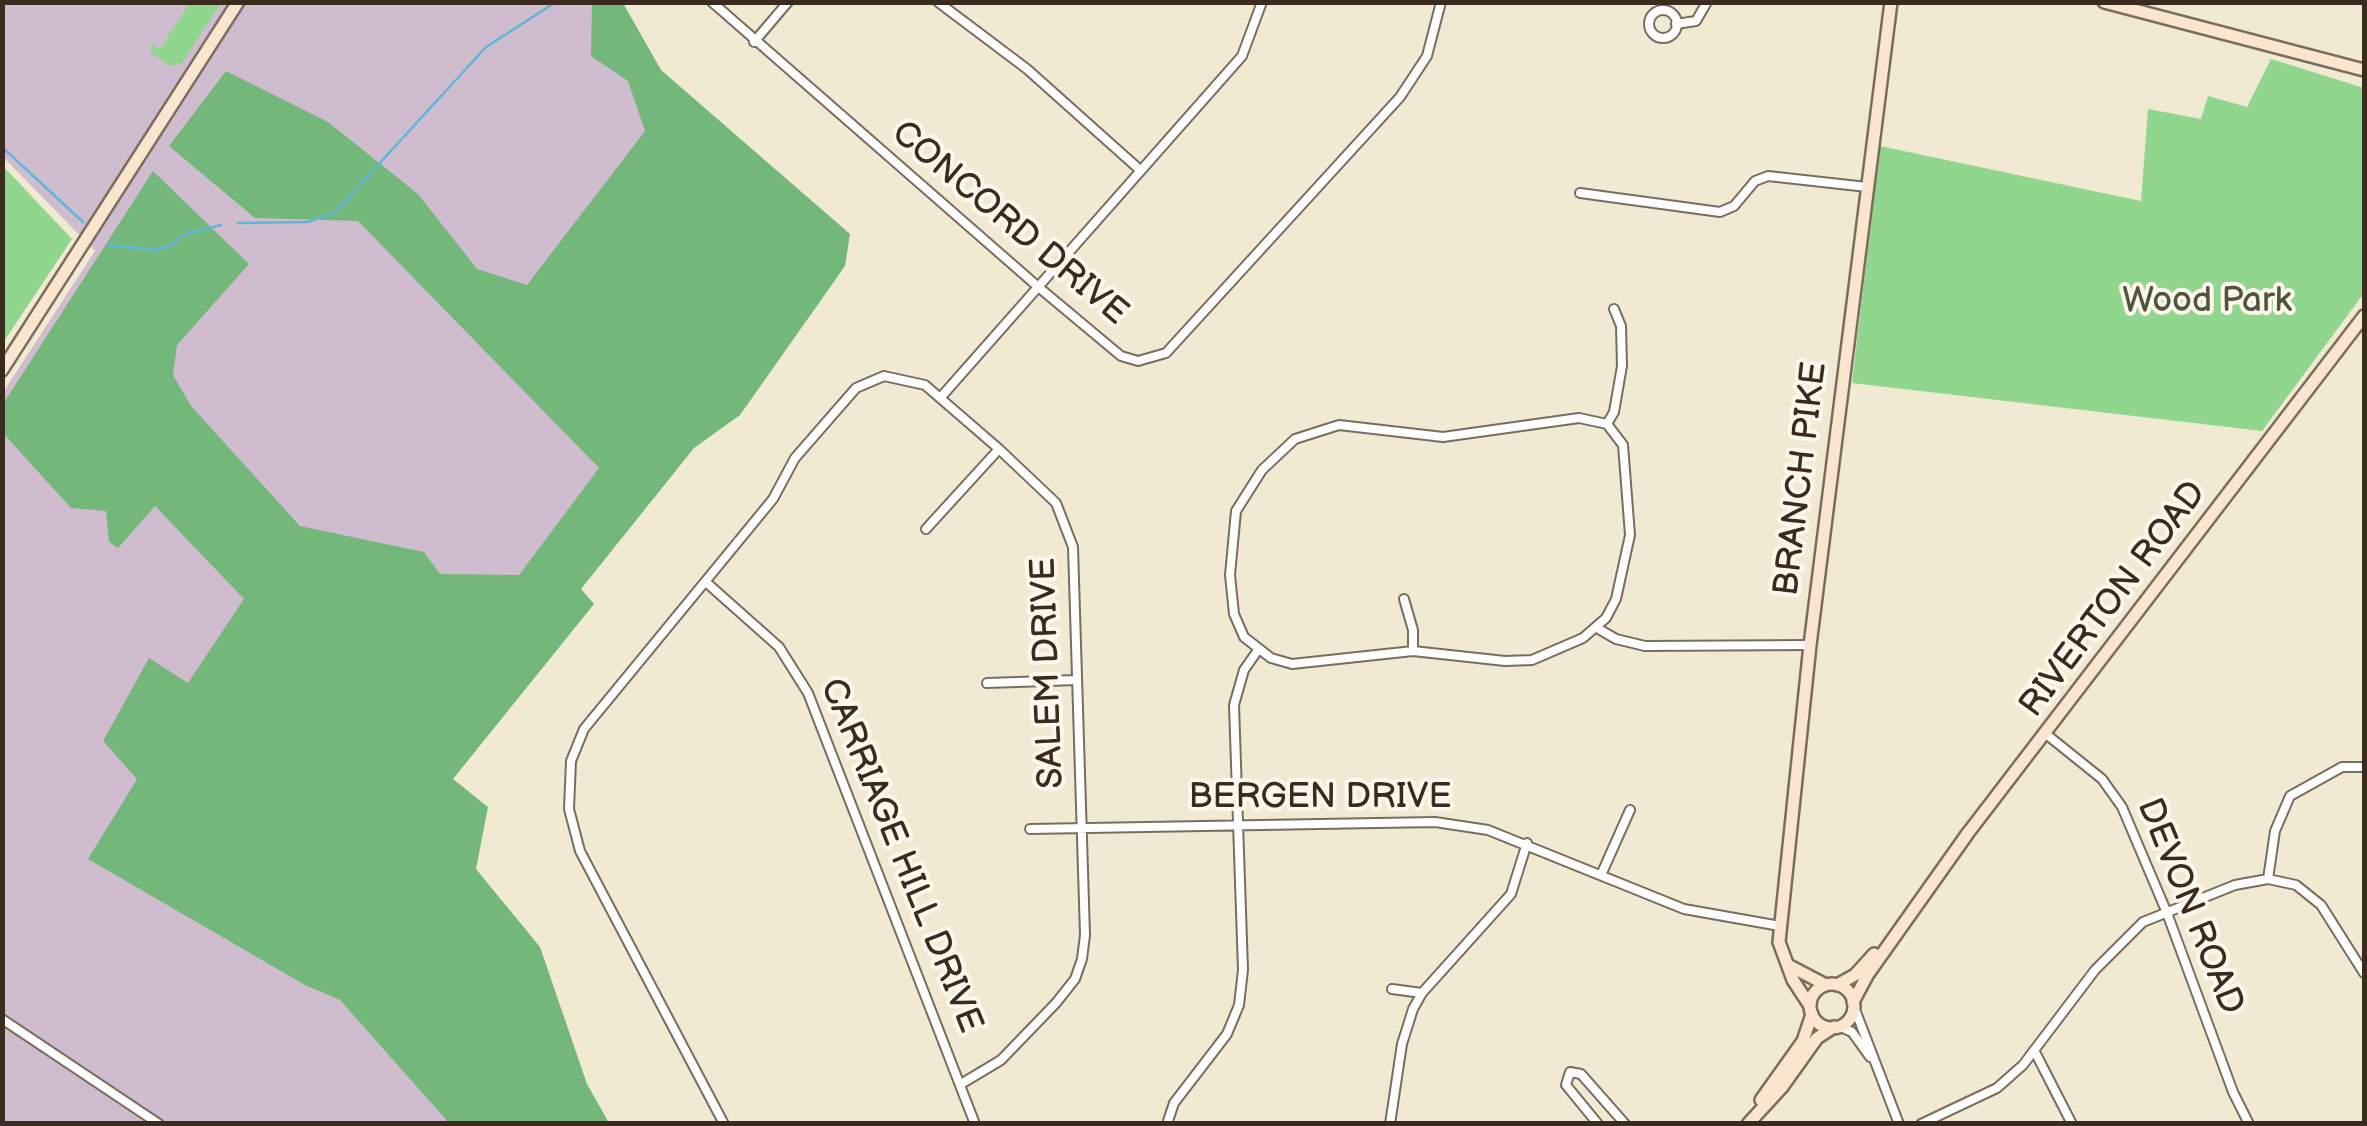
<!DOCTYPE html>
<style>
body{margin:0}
#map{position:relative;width:2367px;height:1126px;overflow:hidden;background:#f1ead2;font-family:"Balsamiq Sans",sans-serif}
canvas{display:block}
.frame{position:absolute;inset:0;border:5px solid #3b2a1e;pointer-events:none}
</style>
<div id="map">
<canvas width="2367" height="1126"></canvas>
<div class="frame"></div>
</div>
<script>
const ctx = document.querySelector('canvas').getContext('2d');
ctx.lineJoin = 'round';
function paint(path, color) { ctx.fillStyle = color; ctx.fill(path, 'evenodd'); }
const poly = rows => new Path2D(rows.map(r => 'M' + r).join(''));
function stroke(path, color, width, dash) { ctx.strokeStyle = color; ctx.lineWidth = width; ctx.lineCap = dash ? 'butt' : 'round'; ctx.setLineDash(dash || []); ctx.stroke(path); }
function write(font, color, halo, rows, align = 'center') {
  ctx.font = font + ' "Balsamiq Sans",sans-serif'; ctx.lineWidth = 8; ctx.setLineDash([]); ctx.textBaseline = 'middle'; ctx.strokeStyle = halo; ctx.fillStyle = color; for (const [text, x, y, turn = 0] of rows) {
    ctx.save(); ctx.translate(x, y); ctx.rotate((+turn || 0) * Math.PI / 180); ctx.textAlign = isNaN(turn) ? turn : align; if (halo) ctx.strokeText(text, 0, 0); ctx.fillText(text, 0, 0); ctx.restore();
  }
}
paint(poly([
 [3,3,620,3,761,355,476,719,395,877,537,1123,3,1123,2,394,95,251,3,157]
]), '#cfbdcf');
paint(poly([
 [190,2,221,3,182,63,170,66,151,53,152,44,160,49],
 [2271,59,2364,88,2364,293,2262,431,1852,383,1880,146,2141,201,2148,109,2201,119,2208,96,2247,107],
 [3,166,72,239,3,343]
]), '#91d68f');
paint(poly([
 [592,3,623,3,661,70,850,234,845,266,740,415,694,448,581,589,594,604,453,779,488,807,476,869,540,947,587,1084,609,1123,449,1123,340,1000,305,985,88,859,137,779,103,741,149,658,188,683,244,599,155,506,118,548,109,542,106,511,71,508,3,433,3,404,153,171,249,264,177,345,173,375,191,406,300,526,424,552,440,574,519,575,599,468,358,221,255,218,169,146,226,71,328,122,418,194,477,269,527,285,645,131,628,81,591,56]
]), '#74b77a');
stroke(poly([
 [593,2,630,2],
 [2,147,83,222],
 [238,223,308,222,335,212,486,47,556,2],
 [108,245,156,250,171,246,182,235,221,225]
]), '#5eb6db', 2.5);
const street = poly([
 [712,2,1036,285,1121,356,1138,361,1166,353,1400,97,1427,56,1441,2],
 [938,2,1027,69,1140,170],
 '1649 24a14 14 0 1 1 28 0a14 14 0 1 1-28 0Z',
 [1676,24,1696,21,1707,2],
 [754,42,788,2],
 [1580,193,1720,212,1734,206,1755,181,1768,176,1867,187],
 [941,397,1242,56,1262,2],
 [1579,418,1607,424,1623,445,1630,535,1616,599,1606,618,1583,638,1532,660,1505,661,1413,651,1292,664,1271,658,1244,637,1234,614,1230,575,1236,511,1262,470,1295,439,1339,425,1443,437,1579,418],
 [1607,424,1614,412,1622,366,1621,326,1614,309],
 [926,529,999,449],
 [707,583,779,647,808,693,975,1124],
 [1404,599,1413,630,1413,651],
 [1597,628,1616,639,1645,646,1810,645],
 [987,683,1077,680],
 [2046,734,2102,779,2122,807,2167,913,2233,1092,2249,1124],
 [1030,829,1435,822,1488,830,1684,909,1780,926],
 [1601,875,1630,810],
 [2268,879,2275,831,2290,796,2342,767,2364,767],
 [1392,989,1422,993],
 [1854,1007,1899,1124],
 [2,1019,159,1124],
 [1839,1026,1852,1032,1870,1057],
 [2034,1050,2072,1124],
 [724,1124,580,851,569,809,571,761,584,729,773,499,795,458,856,388,884,376,925,385,999,449,1056,503,1073,547,1085,935,1082,959,1075,979,1056,1003,1001,1060,961,1084],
 [1167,1124,1174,1103,1227,1034,1239,1005,1243,970,1234,705,1244,670,1258,650],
 [1390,1124,1402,1044,1413,1009,1422,993,1511,894,1527,843],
 [1598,1124,1566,1085,1570,1072,1581,1074,1625,1124],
 [1921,1124,1997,1088,2023,1065,2095,970,2143,922,2235,885,2268,879,2296,885,2321,905,2364,973]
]);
const secondary = poly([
 [2104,2,2364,70],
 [2,370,238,2],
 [1788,965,1826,985],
 '1810 1006a22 22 0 1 1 44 0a22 22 0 1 1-44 0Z',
 [1837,985,1855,975,1874,954],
 [1853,1002,1868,974,1968,833,2364,316],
 [1810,1006,1793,980,1779,942,1810,645,1891,2],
 [1761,1100,1803,1041,1812,1014],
 [1748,1124,1782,1087,1817,1038,1834,1027]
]);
stroke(street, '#7b6d5d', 12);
stroke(secondary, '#7b6d5d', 16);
stroke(street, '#fff', 8);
stroke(secondary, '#fbe5cf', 11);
write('35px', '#3b2a1e', '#fbf7ec', [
 ["CONCORD DRIVE",1009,224,40],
 ["BRANCH PIKE",1802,479,-83],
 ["RIVERTON ROAD",2114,600,-53],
 ["SALEM DRIVE",1049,673,-92],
 ["BERGEN DRIVE",1320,798],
 ["CARRIAGE HILL DRIVE",900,856,68],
 ["DEVON ROAD",2189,907,68]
]);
write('35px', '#50553a', '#fbf7ec', [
 ["Wood Park",2207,302]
]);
</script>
